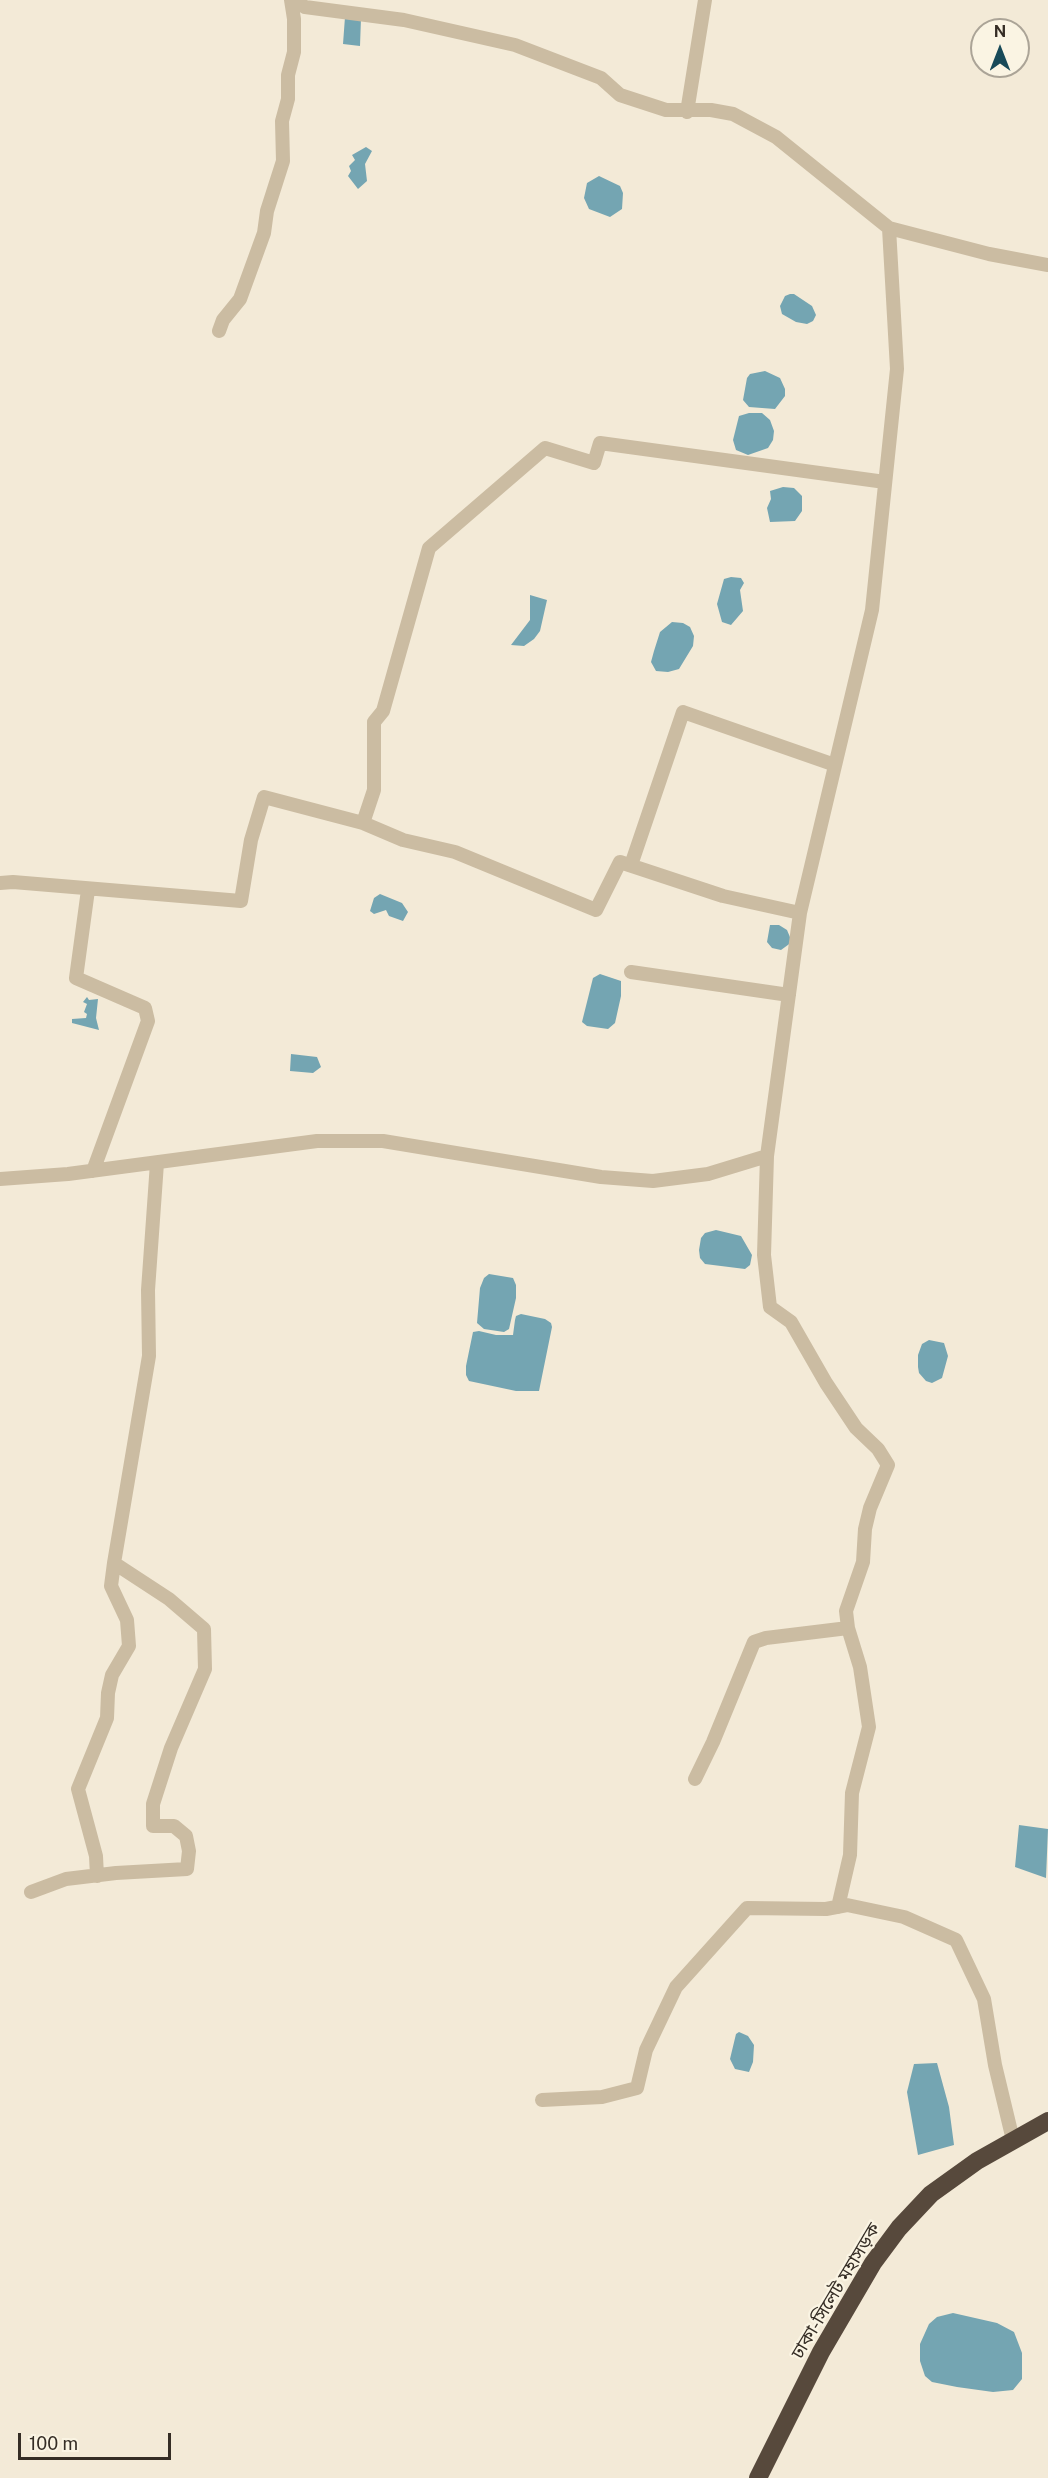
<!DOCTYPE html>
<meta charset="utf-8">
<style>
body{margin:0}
#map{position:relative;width:1048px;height:2478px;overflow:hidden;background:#f3ead7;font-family:"Public Sans",sans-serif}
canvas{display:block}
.north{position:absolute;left:970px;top:18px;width:60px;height:60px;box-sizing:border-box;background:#faf4e3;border:2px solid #aba497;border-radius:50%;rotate:0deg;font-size:16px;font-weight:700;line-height:24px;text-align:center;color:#352d25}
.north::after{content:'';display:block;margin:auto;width:21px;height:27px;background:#184a59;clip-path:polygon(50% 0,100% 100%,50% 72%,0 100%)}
.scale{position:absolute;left:18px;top:2433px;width:153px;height:27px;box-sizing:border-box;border:3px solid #352d25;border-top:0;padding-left:8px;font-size:18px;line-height:21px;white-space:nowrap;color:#352d25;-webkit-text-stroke:4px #faf4e3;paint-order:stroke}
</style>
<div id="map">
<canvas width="1048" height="2478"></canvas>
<div class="north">N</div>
<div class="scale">100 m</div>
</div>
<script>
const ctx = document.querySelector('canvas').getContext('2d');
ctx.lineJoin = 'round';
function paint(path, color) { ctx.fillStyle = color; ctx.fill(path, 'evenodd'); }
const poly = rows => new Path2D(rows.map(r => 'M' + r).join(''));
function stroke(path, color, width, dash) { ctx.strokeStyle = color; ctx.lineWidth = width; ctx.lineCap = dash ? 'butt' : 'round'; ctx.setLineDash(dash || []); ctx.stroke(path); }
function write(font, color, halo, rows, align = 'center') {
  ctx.font = font + ' "Public Sans","Noto Sans Bengali",sans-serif'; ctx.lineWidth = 4.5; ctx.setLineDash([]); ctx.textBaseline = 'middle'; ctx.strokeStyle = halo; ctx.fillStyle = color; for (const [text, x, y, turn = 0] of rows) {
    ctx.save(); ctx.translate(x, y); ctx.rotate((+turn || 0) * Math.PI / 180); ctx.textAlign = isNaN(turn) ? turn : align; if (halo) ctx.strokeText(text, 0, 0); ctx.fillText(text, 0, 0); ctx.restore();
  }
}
paint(poly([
 [345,17,361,18,360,46,343,44],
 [366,147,372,151,365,164,367,181,358,189,348,176,351,171,349,166,355,160,352,155],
 [599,176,620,186,623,193,622,209,610,217,589,209,584,198,587,183],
 [790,294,794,294,812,306,816,315,813,321,807,324,796,322,782,314,780,306,785,296],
 [765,371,780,378,785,389,785,396,775,409,749,407,743,400,747,378,750,374],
 [749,413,762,413,770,420,774,431,773,440,768,448,748,455,736,450,733,440,739,416],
 [783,487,794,488,802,496,802,511,795,521,770,522,767,508,771,499,770,491],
 [731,577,741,578,744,583,740,590,743,611,731,625,722,622,717,604,724,579],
 [530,595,547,600,540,631,534,639,524,646,511,645,530,620],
 [672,622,683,623,690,627,694,636,693,646,679,669,668,672,656,671,651,662,654,651,660,632],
 [380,894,402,903,408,912,403,921,389,916,386,910,374,914,370,911,374,898],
 [770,925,779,925,787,930,792,942,781,950,772,948,767,942],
 [600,974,621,981,621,996,615,1023,608,1029,587,1026,582,1022,593,978],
 [87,997,89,1000,98,999,96,1018,99,1030,72,1023,72,1019,86,1018,87,1014,84,1012,87,1004,83,1002],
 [291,1054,317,1057,321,1067,313,1073,290,1071],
 [716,1230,741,1236,752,1255,750,1265,745,1269,705,1264,700,1258,699,1250,701,1238,705,1233],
 [489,1274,513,1278,516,1285,516,1298,509,1329,504,1332,484,1329,477,1323,480,1288,484,1278],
 [521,1314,545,1319,551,1323,552,1327,539,1391,516,1391,469,1381,466,1375,466,1366,473,1332,479,1331,496,1335,513,1335,515,1320,516,1316],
 [929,1340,944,1343,948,1356,942,1378,932,1383,926,1381,919,1373,918,1367,918,1355,922,1344],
 [1019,1825,1048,1829,1046,1878,1015,1867],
 [739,2032,748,2036,754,2045,753,2062,749,2072,735,2069,730,2059,736,2034],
 [937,2063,949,2107,954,2145,918,2155,907,2092,914,2064],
 [953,2313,997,2323,1014,2332,1022,2353,1022,2379,1013,2390,993,2392,957,2387,932,2382,925,2376,920,2361,920,2344,929,2324,937,2317]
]), '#74a5b2');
stroke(poly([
 [294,0,305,7,404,20,515,45,601,78,620,95,666,110,711,110,733,114,776,137,889,228,989,254,1048,265],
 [687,112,705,0],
 [219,331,223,320,240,299,264,233,267,211,283,161,282,121,288,99,288,75,294,52,294,19,291,0],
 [363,823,374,790,374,722,383,711,429,548,545,448,594,463,600,443,885,482],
 [631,865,683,712,835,765],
 [0,883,13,882,241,901,251,840,264,797,363,823,403,840,455,852,596,910,620,862,723,896,800,913],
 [88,890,76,978,145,1008,148,1021,93,1171],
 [631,972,789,995],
 [0,1179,68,1174,317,1141,383,1141,601,1177,653,1181,708,1174,767,1156],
 [695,1779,713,1742,754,1642,766,1638,848,1628],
 [97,1876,96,1856,78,1789,107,1718,108,1693,112,1675,129,1646,127,1620,111,1586,114,1563],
 [31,1892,66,1879,116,1873,187,1869,189,1851,186,1836,174,1826,153,1826,153,1804,171,1748,205,1669,204,1629,169,1599,114,1563,149,1356,148,1290,157,1163],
 [838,1907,850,1855,852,1793,869,1727,860,1667,848,1628,846,1611,863,1562,865,1529,870,1508,888,1465,878,1449,856,1428,826,1383,791,1322,770,1307,764,1255,767,1156,800,913,872,610,897,369,889,228],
 [542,2100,602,2097,637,2088,646,2050,676,1987,747,1908,826,1909,847,1905,904,1917,956,1940,984,1999,995,2065,1013,2140]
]), '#cbbca2', 14);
stroke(poly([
 [758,2478,821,2352,873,2263,899,2228,931,2194,977,2161,1048,2121]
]), '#57493c', 18);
write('18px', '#352d25', '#faf4e3', [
 ["ঢাকা-সিলেট মহাসড়ক",836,2291,-59]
]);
</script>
